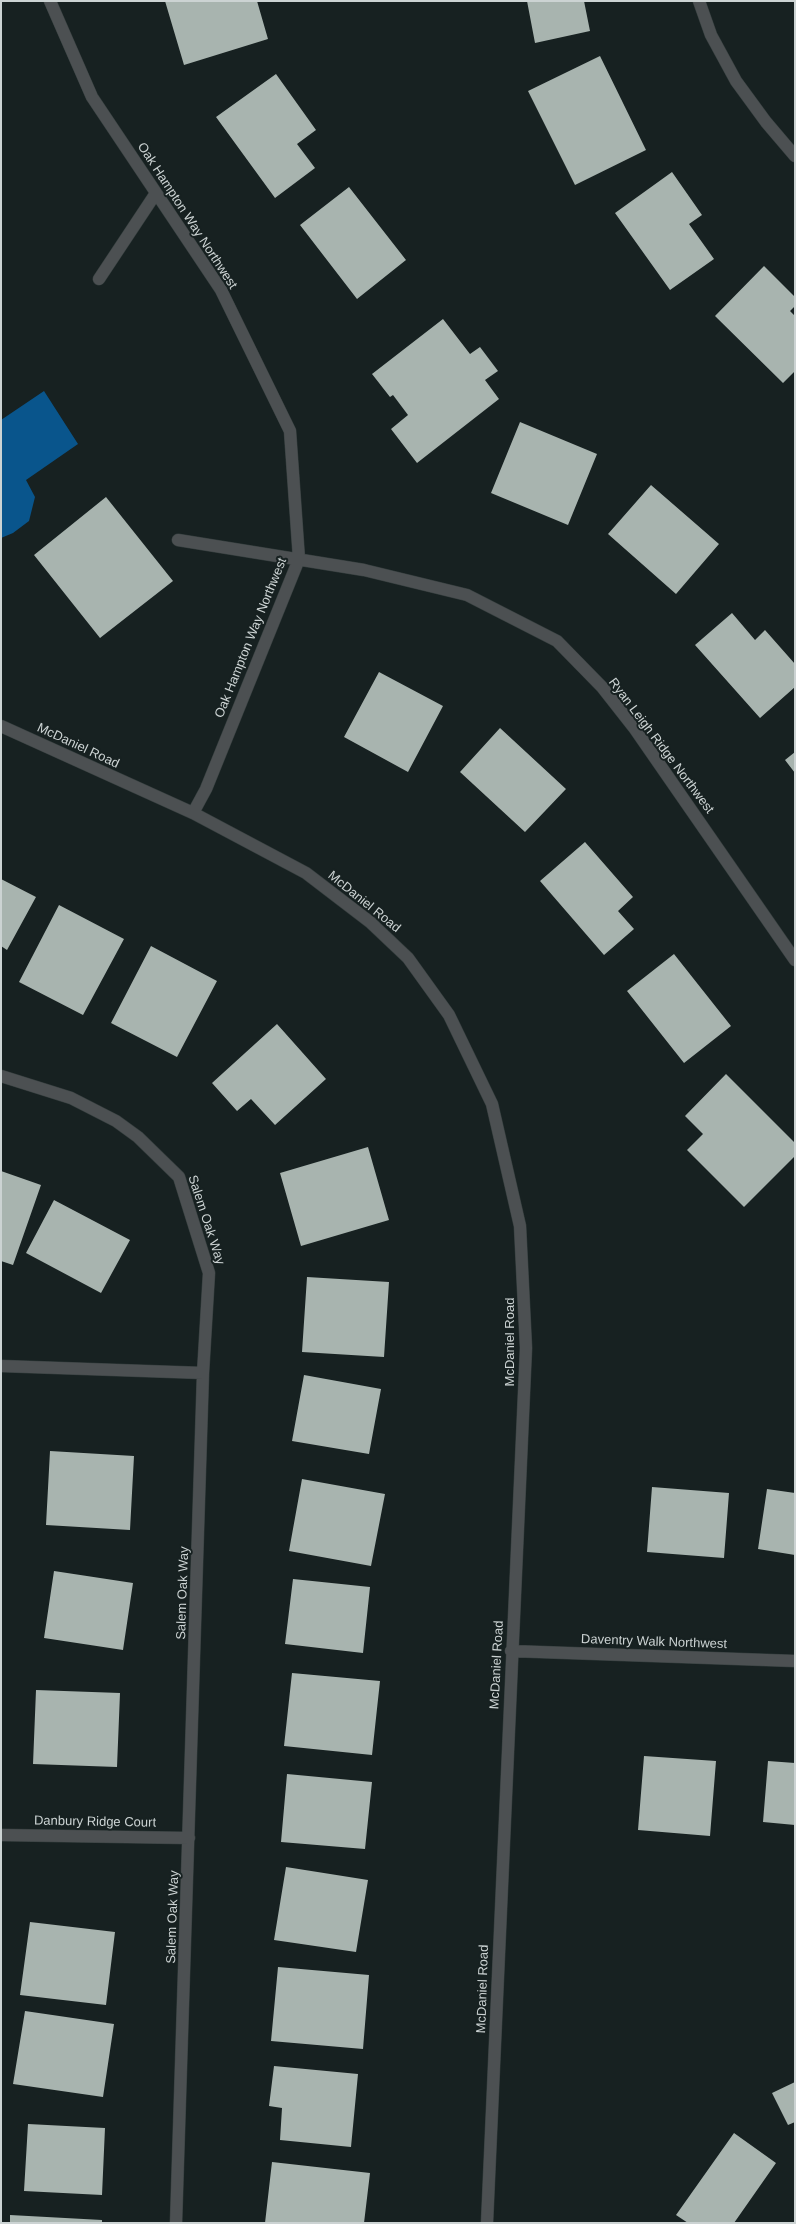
<!DOCTYPE html>
<style>
body{margin:0}
#map{position:relative;width:796px;height:2224px;overflow:hidden;background:#172121;font-family:Helvetica,sans-serif}
canvas{display:block}
.frame{position:absolute;inset:0;border:2px solid #ccd3d3;pointer-events:none}
</style>
<div id="map">
<canvas width="796" height="2224"></canvas>
<div class="frame"></div>
</div>
<script>
const ctx = document.querySelector('canvas').getContext('2d');
ctx.lineJoin = 'round';
function paint(path, color) { ctx.fillStyle = color; ctx.fill(path, 'evenodd'); }
const poly = rows => new Path2D(rows.map(r => 'M' + r).join(''));
function stroke(path, color, width, dash) { ctx.strokeStyle = color; ctx.lineWidth = width; ctx.lineCap = dash ? 'butt' : 'round'; ctx.setLineDash(dash || []); ctx.stroke(path); }
function write(font, color, halo, rows, align = 'center') {
  ctx.font = font + ' Helvetica,sans-serif'; ctx.lineWidth = 4; ctx.setLineDash([]); ctx.textBaseline = 'middle'; ctx.strokeStyle = halo; ctx.fillStyle = color; for (const [text, x, y, turn = 0] of rows) {
    ctx.save(); ctx.translate(x, y); ctx.rotate((+turn || 0) * Math.PI / 180); ctx.textAlign = isNaN(turn) ? turn : align; if (halo) ctx.strokeText(text, 0, 0); ctx.fillText(text, 0, 0); ctx.restore();
  }
}
paint(poly([
 [44,391,78,444,26,480,35,497,29,521,13,533,1,538,1,420]
]), '#09558c');
paint(poly([
 [165,1,257,1,268,39,184,65],
 [527,1,584,1,590,31,535,43],
 [600,56,646,150,575,185,528,91],
 [276,74,316,130,297,144,315,168,275,198,216,117],
 [672,172,702,215,689,224,714,259,670,290,615,213],
 [349,187,406,260,357,299,300,225],
 [764,266,795,297,795,306,790,311,795,316,795,371,783,383,715,316],
 [443,319,470,354,480,347,498,371,485,380,499,399,417,463,391,429,408,415,393,395,390,397,372,374],
 [520,422,597,454,568,525,491,493],
 [651,485,719,544,676,594,608,534],
 [106,497,173,581,100,638,34,555],
 [732,613,755,640,765,630,795,664,795,687,760,718,695,645],
 [379,672,443,706,408,772,344,737],
 [500,728,566,789,525,832,460,772],
 [795,752,795,773,785,760],
 [585,842,633,897,618,911,634,929,604,955,540,881],
 [1,879,36,897,7,950,1,946],
 [59,905,124,939,83,1015,19,982],
 [151,946,217,981,177,1057,111,1023],
 [674,954,731,1026,684,1063,627,991],
 [277,1024,326,1079,275,1125,251,1099,237,1111,212,1083],
 [726,1074,795,1143,795,1156,744,1207,687,1150,703,1134,685,1116],
 [368,1147,389,1220,301,1246,280,1173],
 [1,1171,41,1185,13,1265,1,1261],
 [54,1200,130,1240,101,1293,26,1253],
 [307,1277,389,1282,384,1357,302,1352],
 [304,1375,381,1389,369,1454,292,1441],
 [50,1451,134,1456,130,1530,46,1525],
 [302,1479,385,1494,371,1566,289,1551],
 [652,1487,729,1493,724,1558,647,1552],
 [767,1489,795,1493,795,1555,758,1549],
 [54,1571,133,1583,123,1650,44,1638],
 [293,1579,370,1587,363,1653,285,1644],
 [292,1673,380,1681,372,1755,284,1746],
 [36,1690,120,1693,117,1767,33,1764],
 [644,1756,716,1761,710,1836,638,1830],
 [768,1761,795,1763,795,1825,763,1822],
 [287,1774,372,1782,365,1849,281,1842],
 [286,1867,368,1880,356,1952,274,1940],
 [30,1922,115,1932,106,2005,20,1995],
 [278,1967,369,1975,363,2049,271,2041],
 [25,2011,114,2024,103,2097,13,2084],
 [274,2066,358,2074,351,2147,280,2140,282,2108,269,2106],
 [795,2082,795,2122,788,2125,772,2093],
 [28,2124,105,2128,102,2195,24,2191],
 [734,2133,776,2163,734,2223,688,2223,676,2215],
 [272,2162,370,2173,364,2223,265,2223],
 [10,2215,102,2220,102,2223,10,2223]
]), '#a8b4af');
const minor = poly([
 [50,1,92,97,221,290,290,431,299,559,206,789,193,813],
 [699,1,711,35,736,81,766,122,795,156],
 [99,279,156,193],
 [178,540,364,570,467,595,557,641,602,687,635,729,795,960],
 [1,726,193,813,306,873,370,922,408,958,449,1015,492,1104,520,1226,526,1348,487,2223],
 [1,1076,71,1098,116,1121,138,1137,179,1177,209,1273,203,1373,176,2223],
 [1,1366,203,1373],
 [511,1651,795,1661],
 [1,1835,189,1838]
]);
stroke(minor, '#343d3d', 13);
stroke(minor, '#4c5052', 12);
write('13px', '#ccd3d3', '#172121', [
 ["Oak Hampton Way Northwest",187,216,57],
 ["Oak Hampton Way Northwest",251,638,-68],
 ["McDaniel Road",78,746,25],
 ["Ryan Leigh Ridge Northwest",661,746,53],
 ["McDaniel Road",364,902,39],
 ["Salem Oak Way",206,1220,72],
 ["McDaniel Road",510,1342,-90],
 ["Salem Oak Way",183,1593,-88],
 ["Daventry Walk Northwest",654,1642,2],
 ["McDaniel Road",497,1665,-87],
 ["Danbury Ridge Court",95,1822,1],
 ["Salem Oak Way",173,1917,-88],
 ["McDaniel Road",483,1989,-88]
]);
</script>
